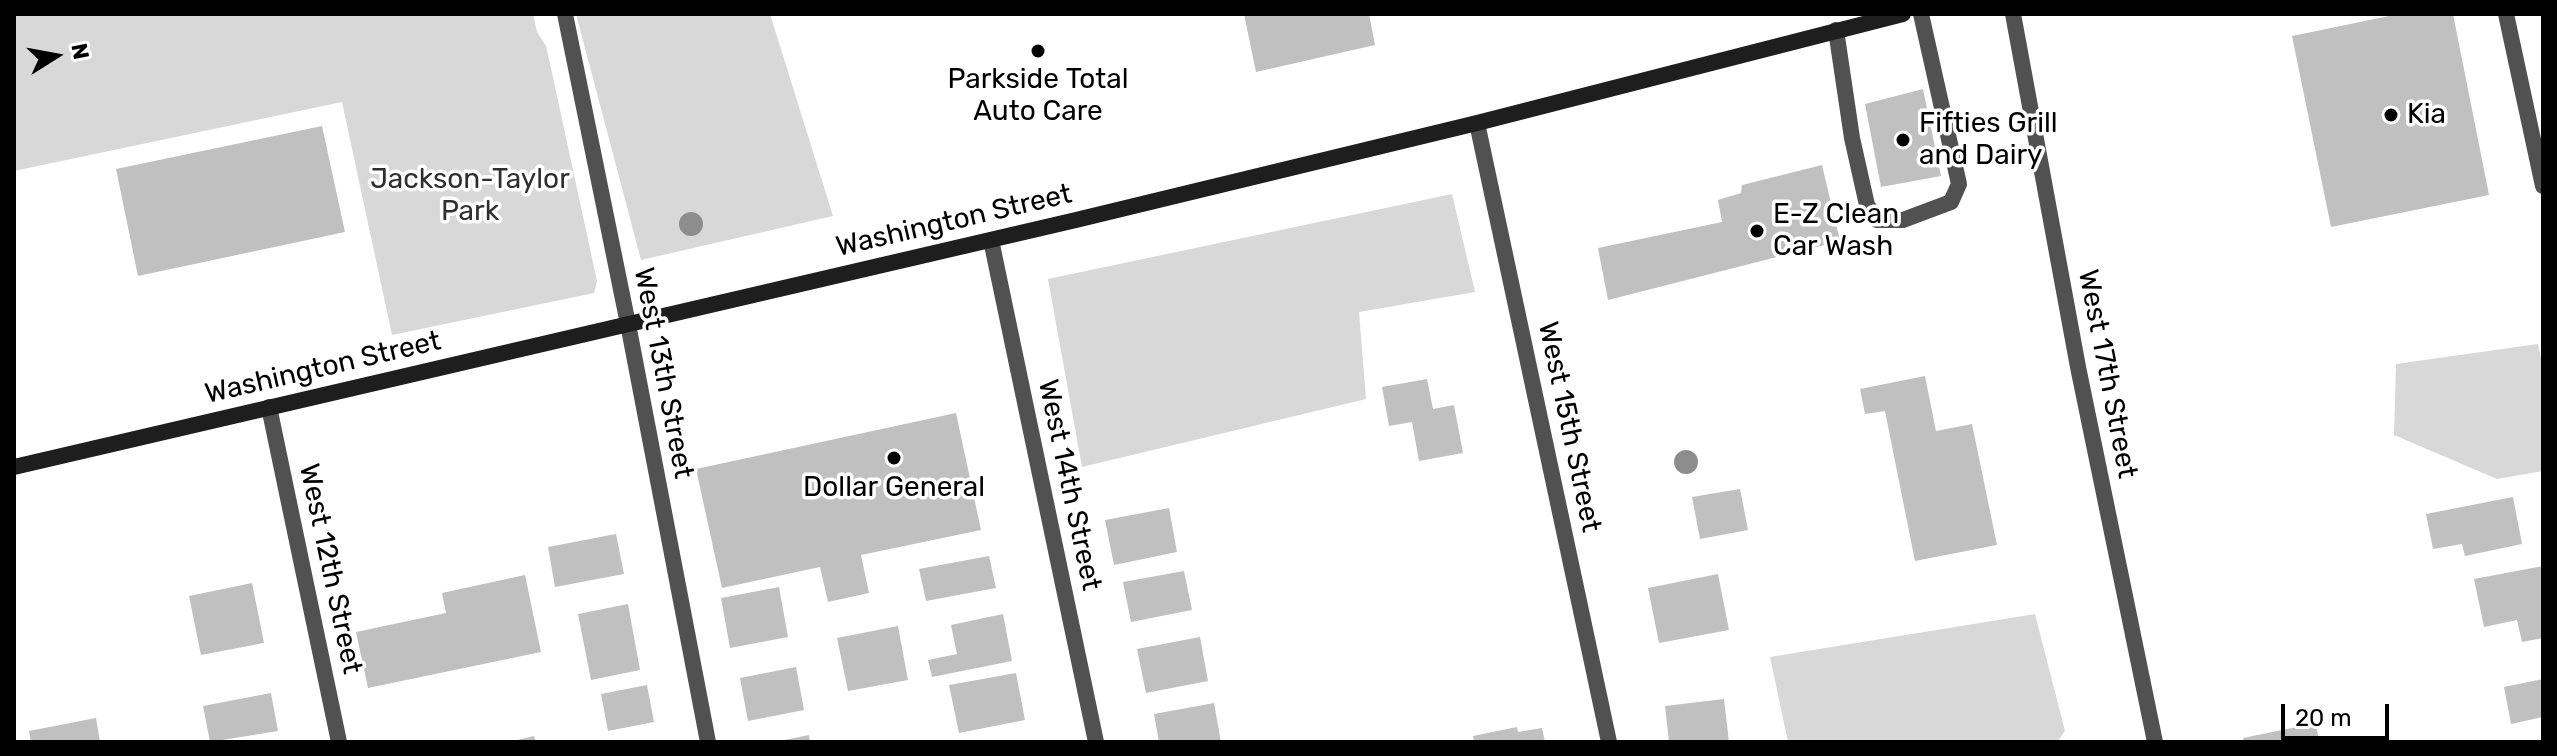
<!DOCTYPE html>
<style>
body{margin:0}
#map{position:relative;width:2557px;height:756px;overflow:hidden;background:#fff;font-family:Rubik,sans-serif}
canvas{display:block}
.frame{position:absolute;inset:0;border:16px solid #000;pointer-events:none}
.north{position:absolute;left:16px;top:16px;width:80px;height:80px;-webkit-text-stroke:6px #fff;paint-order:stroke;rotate:79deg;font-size:22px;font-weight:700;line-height:32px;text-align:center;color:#000}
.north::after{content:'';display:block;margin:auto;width:28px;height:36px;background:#000;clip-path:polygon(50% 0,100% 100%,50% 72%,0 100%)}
.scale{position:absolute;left:2281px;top:704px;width:108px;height:36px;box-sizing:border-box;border:4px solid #000;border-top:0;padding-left:10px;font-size:24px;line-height:28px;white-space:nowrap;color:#000;-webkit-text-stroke:6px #fff;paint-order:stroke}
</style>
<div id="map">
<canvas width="2557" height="756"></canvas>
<div class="frame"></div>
<div class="north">N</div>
<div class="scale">20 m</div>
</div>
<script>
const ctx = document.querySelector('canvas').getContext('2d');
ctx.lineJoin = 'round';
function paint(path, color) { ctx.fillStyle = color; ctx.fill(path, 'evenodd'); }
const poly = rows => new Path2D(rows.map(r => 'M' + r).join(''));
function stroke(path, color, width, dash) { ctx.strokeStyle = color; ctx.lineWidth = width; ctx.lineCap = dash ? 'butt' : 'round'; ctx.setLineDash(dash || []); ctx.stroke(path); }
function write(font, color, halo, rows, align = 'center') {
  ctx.font = font + ' Rubik,sans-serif'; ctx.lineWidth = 7; ctx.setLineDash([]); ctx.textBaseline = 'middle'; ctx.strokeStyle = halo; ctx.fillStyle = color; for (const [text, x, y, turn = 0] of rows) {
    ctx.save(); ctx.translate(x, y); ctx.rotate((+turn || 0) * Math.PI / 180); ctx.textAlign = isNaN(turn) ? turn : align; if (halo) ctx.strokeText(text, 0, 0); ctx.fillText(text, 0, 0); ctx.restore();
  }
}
paint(poly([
 [14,14,533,14,537,32,546,46,552,73,597,281,594,293,392,335,342,102,14,171],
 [576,14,770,14,833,216,641,260],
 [1452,194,1475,292,1359,312,1366,399,1082,467,1048,279],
 [2538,344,2543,368,2543,471,2497,479,2394,435,2396,364],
 [2035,614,2065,731,2057,742,1788,742,1770,657]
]), '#d8d8d8');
paint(poly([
 [1244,14,1369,14,1375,45,1256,72],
 [2399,14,2453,14,2489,195,2331,227,2292,36],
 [1923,89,1941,176,1881,187,1865,104],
 [322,126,345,232,138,276,116,169],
 [1822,165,1840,241,1608,300,1598,248,1722,222,1718,200,1741,193,1742,185],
 [1925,376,1936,431,1972,424,1997,545,1915,561,1885,411,1865,414,1860,389],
 [1427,379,1433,409,1454,405,1463,453,1419,461,1412,422,1389,426,1382,387],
 [956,413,981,530,861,555,869,593,828,602,820,567,722,588,696,469],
 [1740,489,1748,530,1700,539,1692,497],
 [2513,497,2522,544,2465,556,2462,544,2433,549,2426,514],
 [1169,508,1177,552,1114,565,1105,520],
 [616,534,624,574,555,587,548,547],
 [989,556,996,588,926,601,919,569],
 [2543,566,2543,638,2522,642,2517,620,2484,627,2474,579],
 [1184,571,1192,610,1131,622,1123,582],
 [1718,574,1729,630,1659,643,1648,588],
 [525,575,541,652,368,688,356,632,446,613,442,593],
 [252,583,264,643,201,655,189,596],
 [779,587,788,637,730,648,721,598],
 [628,604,640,670,591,680,578,614],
 [1003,614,1012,661,932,677,928,660,957,654,951,625],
 [898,626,908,680,848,691,837,638],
 [1200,637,1208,681,1146,693,1137,649],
 [796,667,804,710,748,721,740,678],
 [1016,673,1025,720,959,733,949,685],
 [2543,679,2543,717,2511,724,2504,687],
 [647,685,654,722,608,731,601,694],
 [271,693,278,731,210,742,203,706],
 [1724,699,1729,742,1669,742,1665,706],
 [1214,703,1221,742,1159,742,1154,714],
 [96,718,100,742,31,742,29,731],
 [2316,723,2319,742,2244,742,2243,738],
 [1517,727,1518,732,1542,728,1545,742,1474,742,1473,736],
 [809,735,810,742,779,742,779,741],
 [534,736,536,742,513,742,513,741]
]), '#c0c0c0');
stroke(poly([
 [1836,30,1852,138,1867,205,1877,220,1903,220,1951,202,1959,184,1921,14]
]), '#515151', 16);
stroke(poly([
 [565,14,628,324,708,742],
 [2013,14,2078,367,2155,742],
 [2506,14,2543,186],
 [1477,123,1609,742],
 [991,240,1096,742],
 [269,407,339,742]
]), '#515151', 16);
stroke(poly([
 [14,467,1076,220,1477,123,1903,14]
]), '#1e1e1e', 16);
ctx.fillStyle = '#8d8d8d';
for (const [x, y] of [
 [691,224],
 [1686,462]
]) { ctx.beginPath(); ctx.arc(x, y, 12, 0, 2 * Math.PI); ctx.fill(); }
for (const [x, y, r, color] of [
 [1038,51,8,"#000"],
 [2391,115,8,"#000"],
 [1903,140,8,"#000"],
 [1757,231,8,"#000"],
 [894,458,8,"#000"]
]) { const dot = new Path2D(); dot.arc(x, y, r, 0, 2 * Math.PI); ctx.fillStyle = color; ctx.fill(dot); stroke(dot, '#fff', 3); }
write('28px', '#000', '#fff', [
 ["Parkside Total",1038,80,"center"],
 ["Auto Care",1038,112,"center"],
 ["Kia",2407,115],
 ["Fifties Grill",1919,124],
 ["and Dairy",1919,156],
 ["E-Z Clean",1773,215],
 ["Car Wash",1773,247],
 ["Dollar General",894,488,"center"]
], 'left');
write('28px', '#2f2f2f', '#fff', [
 ["Jackson-Taylor",470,180],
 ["Park",470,212]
]);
write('28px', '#000', '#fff', [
 ["Washington Street",954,221,-13],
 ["Washington Street",323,368,-13],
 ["West 13th Street",663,373,79],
 ["West 17th Street",2107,374,79],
 ["West 15th Street",1569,427,78],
 ["West 14th Street",1069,485,78],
 ["West 12th Street",330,569,78]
]);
</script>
